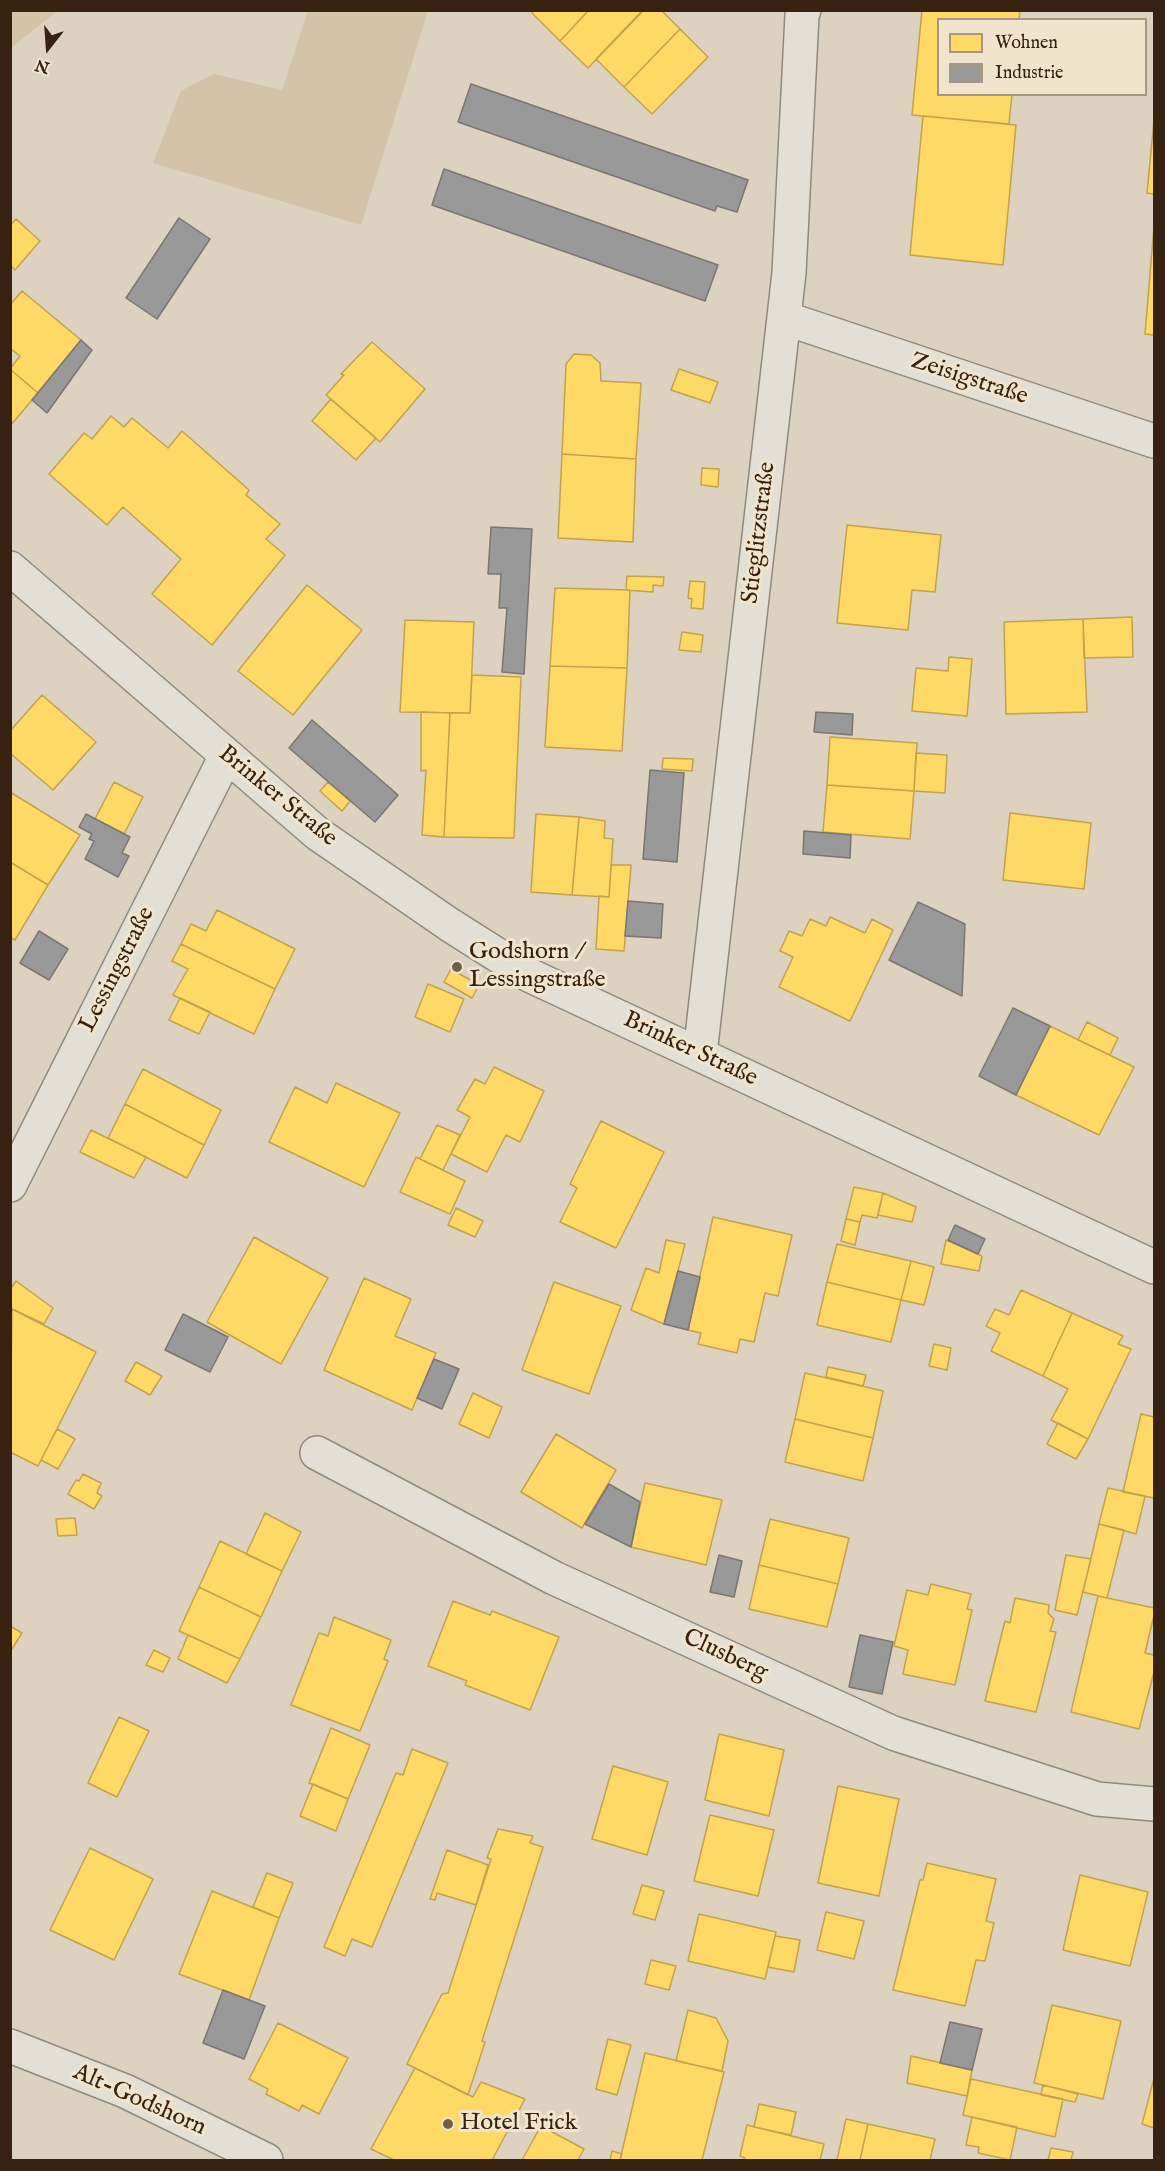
<!DOCTYPE html>
<meta charset="utf-8">
<style>
body{margin:0}
#map{position:relative;width:1165px;height:2171px;overflow:hidden;background:#dcd2bf;font-family:"IM FELL English",serif}
canvas{display:block}
.frame{position:absolute;inset:0;border:12px solid #372111;pointer-events:none}
.legend{position:absolute;left:937px;top:18px;width:210px;height:78px;box-sizing:border-box;background:#f1e4cd;border:2px solid #a79682;margin:0;padding:8px 10px;list-style:none;font-size:18px;color:#372111}
.legend li{display:flex;align-items:center;gap:12px;height:30px}
.legend b{width:30px;border:2px solid #a79682}
.north{position:absolute;left:18px;top:18px;width:60px;height:60px;-webkit-text-stroke:4px #f1e4cd;paint-order:stroke;rotate:197deg;font-size:16px;font-weight:700;line-height:24px;text-align:center;color:#372111}
.north::after{content:'';display:block;margin:auto;width:21px;height:27px;background:#372111;clip-path:polygon(50% 0,100% 100%,50% 72%,0 100%)}
</style>
<div id="map">
<canvas width="1165" height="2171"></canvas>
<div class="frame"></div>
<ul class="legend">
<li><b style="height:16px;background:#ffd966"></b>Wohnen</li>
<li><b style="height:16px;background:#999"></b>Industrie</li>
</ul>
<div class="north">N</div>
</div>
<script>
const ctx = document.querySelector('canvas').getContext('2d');
ctx.lineJoin = 'round';
function paint(path, color) { ctx.fillStyle = color; ctx.fill(path, 'evenodd'); }
const poly = rows => new Path2D(rows.map(r => 'M' + r).join(''));
function stroke(path, color, width, dash) { ctx.strokeStyle = color; ctx.lineWidth = width; ctx.lineCap = dash ? 'butt' : 'round'; ctx.setLineDash(dash || []); ctx.stroke(path); }
function write(font, color, halo, rows, align = 'center') {
  ctx.font = font + ' "IM FELL English",serif'; ctx.lineWidth = 6; ctx.setLineDash([]); ctx.textBaseline = 'middle'; ctx.strokeStyle = halo; ctx.fillStyle = color; for (const [text, x, y, turn = 0] of rows) {
    ctx.save(); ctx.translate(x, y); ctx.rotate((+turn || 0) * Math.PI / 180); ctx.textAlign = isNaN(turn) ? turn : align; if (halo) ctx.strokeText(text, 0, 0); ctx.fillText(text, 0, 0); ctx.restore();
  }
}
paint(poly([
 [11,10,57,10,57,11,11,48],
 [308,11,428,11,361,225,153,163,181,91,214,74,282,90]
]), '#d3c3a9');
const homes = poly([
 [535,10,589,10,560,41,532,13,535,10],
 [589,10,643,11,588,68,560,41,589,10],
 [661,10,680,29,624,87,596,59,643,10,661,10],
 [922,10,1020,10,1019,20,938,20,938,94,1012,94,1009,124,912,115,922,10],
 [680,29,708,57,652,114,624,87,680,29],
 [923,116,1016,125,1003,265,910,255,923,116],
 [1154,120,1154,194,1147,193,1154,120],
 [16,219,40,241,15,270,10,265,10,226,16,219],
 [1154,226,1154,335,1145,334,1154,226],
 [22,291,81,340,38,393,10,369,20,356,10,348,10,305,22,291],
 [372,342,425,389,380,442,326,395,344,375,341,374,372,342],
 [574,354,591,355,600,363,601,381,641,383,636,459,562,454,566,364,574,354],
 [10,369,38,393,10,426,10,369],
 [679,369,718,382,710,403,671,390,679,369],
 [331,399,376,438,356,460,312,421,331,399],
 [111,416,124,427,132,418,168,448,182,431,249,490,246,495,280,524,266,539,285,555,212,645,152,594,181,559,123,507,107,525,49,474,84,433,92,439,111,416],
 [562,454,636,459,633,542,558,538,562,454],
 [702,468,719,469,718,487,701,485,702,468],
 [847,525,941,535,935,592,912,590,908,630,837,623,847,525],
 [627,576,664,577,663,586,653,585,653,592,626,590,627,576],
 [690,581,705,582,703,609,691,608,692,599,688,598,690,581],
 [307,585,362,630,293,715,238,671,307,585],
 [555,588,630,590,627,668,550,666,555,588],
 [1132,617,1133,657,1084,658,1083,619,1132,617],
 [1083,619,1087,712,1006,714,1004,622,1083,619],
 [405,620,474,622,470,713,400,712,405,620],
 [682,632,703,635,701,652,679,650,682,632],
 [949,657,972,659,967,716,912,711,916,668,948,671,949,657],
 [550,666,627,668,622,751,545,747,550,666],
 [472,675,521,677,514,838,444,837,450,713,470,713,472,675],
 [42,695,96,742,53,790,10,753,10,731,42,695],
 [421,712,450,713,444,837,422,835,426,770,421,771,421,712],
 [830,737,917,743,914,791,827,785,830,737],
 [916,753,947,755,945,793,914,791,916,753],
 [663,758,693,759,692,771,662,769,663,758],
 [114,782,143,797,124,834,95,819,114,782],
 [328,782,350,801,342,811,320,791,328,782],
 [827,785,914,791,910,839,823,832,827,785],
 [10,792,80,835,48,885,10,862,10,792],
 [1010,813,1091,823,1084,889,1003,880,1010,813],
 [536,814,579,817,572,895,531,892,536,814],
 [579,817,605,821,604,838,613,839,609,897,572,895,579,817],
 [10,862,48,885,15,940,10,937,10,862],
 [611,865,631,865,624,951,596,949,599,896,609,897,611,865],
 [217,910,295,949,275,989,181,944,191,924,206,931,217,910],
 [830,917,865,933,872,919,893,930,850,1021,779,987,793,957,780,951,789,931,802,936,810,919,826,926,830,917],
 [181,944,275,989,254,1034,173,995,188,969,172,961,181,944],
 [451,969,479,985,472,998,444,982,451,969],
 [428,984,464,999,450,1032,415,1017,428,984],
 [180,998,210,1012,199,1034,169,1020,180,998],
 [1087,1022,1118,1038,1110,1055,1078,1040,1087,1022],
 [1050,1026,1134,1067,1099,1135,1016,1095,1050,1026],
 [494,1067,544,1091,520,1142,506,1135,487,1172,451,1154,470,1117,457,1110,475,1079,485,1084,494,1067],
 [143,1069,221,1110,204,1145,125,1104,143,1069],
 [336,1083,400,1113,364,1187,269,1142,295,1087,327,1103,336,1083],
 [125,1104,204,1145,187,1178,108,1138,125,1104],
 [601,1121,664,1152,616,1248,560,1222,577,1188,570,1184,601,1121],
 [437,1125,460,1135,443,1170,420,1159,437,1125],
 [91,1130,146,1157,134,1178,80,1152,91,1130],
 [416,1157,465,1181,450,1214,400,1192,416,1157],
 [854,1187,883,1193,877,1218,862,1215,860,1222,846,1219,854,1187],
 [883,1193,916,1207,912,1222,878,1215,883,1193],
 [456,1208,483,1221,475,1237,448,1225,456,1208],
 [713,1217,792,1235,778,1296,765,1293,754,1342,740,1339,737,1353,698,1344,701,1333,688,1330,713,1217],
 [846,1219,860,1222,855,1245,841,1241,846,1219],
 [254,1237,328,1278,281,1364,207,1322,254,1237],
 [666,1240,685,1244,664,1324,631,1310,646,1268,659,1273,666,1240],
 [946,1240,982,1256,979,1271,941,1264,946,1240],
 [837,1244,911,1261,901,1300,827,1282,837,1244],
 [911,1261,934,1267,924,1305,901,1300,911,1261],
 [364,1278,411,1299,395,1336,436,1353,412,1410,324,1370,364,1278],
 [16,1281,53,1308,44,1324,10,1308,10,1290,16,1281],
 [554,1282,621,1306,589,1394,522,1370,554,1282],
 [827,1282,901,1300,891,1342,817,1325,827,1282],
 [1021,1290,1072,1313,1043,1376,991,1351,1000,1333,986,1326,995,1309,1009,1315,1021,1290],
 [12,1309,96,1352,38,1466,10,1452,12,1309],
 [1072,1313,1123,1336,1118,1344,1131,1349,1088,1439,1051,1420,1068,1389,1043,1376,1072,1313],
 [934,1344,951,1348,947,1370,929,1366,934,1344],
 [136,1362,162,1376,150,1395,125,1381,136,1362],
 [828,1367,866,1375,863,1386,826,1377,828,1367],
 [805,1373,883,1391,873,1438,795,1419,805,1373],
 [473,1393,502,1407,489,1438,459,1424,473,1393],
 [1141,1414,1154,1417,1154,1498,1123,1492,1141,1414],
 [795,1419,873,1438,863,1481,785,1462,795,1419],
 [1058,1423,1088,1439,1076,1459,1047,1444,1058,1423],
 [57,1429,75,1439,58,1469,41,1460,57,1429],
 [556,1434,616,1470,582,1528,521,1492,556,1434],
 [83,1474,101,1483,97,1493,102,1496,94,1509,68,1494,76,1480,79,1481,83,1474],
 [645,1483,722,1500,706,1565,631,1547,645,1483],
 [1108,1488,1145,1496,1136,1534,1099,1524,1108,1488],
 [265,1513,301,1532,282,1571,246,1554,265,1513],
 [75,1518,77,1535,58,1536,56,1519,75,1518],
 [770,1519,849,1538,838,1584,759,1565,770,1519],
 [1099,1524,1124,1530,1107,1598,1083,1592,1099,1524],
 [220,1541,282,1571,261,1617,199,1587,220,1541],
 [1066,1555,1091,1559,1077,1615,1055,1610,1066,1555],
 [759,1565,838,1584,827,1627,749,1609,759,1565],
 [931,1584,971,1594,967,1609,972,1610,955,1685,903,1674,908,1650,894,1646,907,1590,928,1595,931,1584],
 [199,1587,261,1617,240,1659,179,1631,199,1587],
 [1098,1596,1154,1608,1154,1615,1145,1653,1154,1655,1154,1672,1139,1729,1071,1712,1098,1596],
 [1015,1598,1049,1605,1048,1613,1054,1619,1050,1631,1056,1632,1036,1712,985,1701,1005,1621,1010,1623,1015,1598],
 [453,1601,490,1615,492,1611,559,1637,530,1710,465,1685,467,1681,428,1666,453,1601],
 [334,1617,391,1640,384,1659,388,1661,360,1731,291,1705,319,1633,328,1636,334,1617],
 [10,1626,22,1633,10,1652,10,1626],
 [188,1635,240,1659,227,1683,178,1659,188,1635],
 [154,1650,170,1658,163,1672,146,1665,154,1650],
 [119,1717,149,1731,117,1797,88,1783,119,1717],
 [331,1728,370,1745,348,1799,309,1783,331,1728],
 [719,1734,784,1750,769,1816,705,1800,719,1734],
 [412,1749,448,1763,372,1947,352,1939,345,1956,324,1947,396,1773,403,1775,412,1749],
 [613,1766,668,1782,647,1855,592,1839,613,1766],
 [313,1784,348,1799,336,1831,300,1816,313,1784],
 [838,1786,899,1799,879,1896,818,1883,838,1786],
 [710,1815,774,1830,758,1896,694,1881,710,1815],
 [498,1829,533,1836,530,1843,543,1847,482,2041,485,2042,468,2095,407,2064,442,1994,448,1993,491,1859,487,1858,498,1829],
 [90,1848,153,1879,114,1960,50,1930,90,1848],
 [447,1850,488,1865,476,1905,437,1893,435,1900,430,1899,447,1850],
 [927,1863,996,1879,986,1921,994,1923,985,1961,976,1960,965,2006,893,1990,920,1880,923,1880,927,1863],
 [267,1873,293,1883,279,1918,253,1907,267,1873],
 [1080,1875,1148,1892,1130,1966,1063,1950,1080,1875],
 [642,1885,664,1891,655,1920,633,1914,642,1885],
 [212,1891,279,1918,249,2000,179,1974,212,1891],
 [826,1912,864,1921,854,1959,817,1950,826,1912],
 [699,1914,776,1932,765,1979,688,1961,699,1914],
 [775,1936,800,1940,794,1972,768,1967,775,1936],
 [651,1960,676,1966,669,1990,645,1984,651,1960],
 [1052,2005,1121,2021,1103,2099,1034,2083,1052,2005],
 [688,2010,716,2018,728,2041,722,2071,676,2061,688,2010],
 [278,2023,348,2058,319,2114,302,2105,299,2111,266,2094,268,2089,249,2079,278,2023],
 [608,2039,631,2045,617,2095,596,2089,608,2039],
 [645,2053,724,2072,702,2160,620,2160,645,2053],
 [911,2056,972,2070,967,2096,907,2083,911,2056],
 [415,2068,473,2097,481,2082,525,2099,492,2160,394,2160,371,2149,415,2068],
 [1154,2078,1154,2128,1142,2124,1154,2078],
 [971,2079,1063,2099,1055,2137,963,2115,971,2079],
 [1043,2085,1078,2094,1075,2102,1041,2095,1043,2085],
 [759,2104,796,2112,791,2135,754,2127,759,2104],
 [972,2117,1017,2127,1010,2160,978,2153,979,2147,966,2145,972,2117],
 [846,2119,868,2124,860,2160,837,2160,846,2119],
 [868,2124,935,2139,930,2160,860,2160,868,2124],
 [747,2125,824,2144,820,2160,744,2160,745,2158,740,2156,747,2125],
 [541,2126,584,2149,578,2160,522,2160,541,2126],
 [1051,2148,1073,2152,1071,2160,1048,2160,1051,2148],
 [612,2151,622,2154,620,2160,610,2160,612,2151]
]);
paint(homes, '#ffd966');
stroke(homes, '#c3a24c', 1.5);
const industry = poly([
 [471,84,748,180,737,212,717,206,715,211,458,122,471,84],
 [444,169,718,265,705,301,432,205,444,169],
 [179,218,210,239,157,319,126,298,179,218],
 [81,340,92,350,47,413,32,400,81,340],
 [491,527,532,529,524,674,502,672,507,608,499,608,501,574,488,574,491,527],
 [816,712,853,714,852,735,814,732,816,712],
 [312,720,398,795,375,822,289,748,312,720],
 [650,770,684,773,677,862,643,859,650,770],
 [86,814,130,837,122,853,129,856,118,877,85,859,94,841,89,839,92,834,79,827,86,814],
 [804,831,851,835,850,858,803,854,804,831],
 [628,901,663,904,661,938,625,936,628,901],
 [918,902,965,924,962,996,889,960,918,902],
 [39,931,68,949,49,980,20,963,39,931],
 [1013,1008,1050,1026,1016,1095,979,1076,1013,1008],
 [955,1225,985,1239,978,1254,948,1240,955,1225],
 [678,1271,700,1277,688,1330,664,1324,678,1271],
 [183,1314,228,1337,210,1372,165,1350,183,1314],
 [434,1359,459,1369,442,1409,417,1398,434,1359],
 [609,1484,640,1502,631,1547,585,1524,609,1484],
 [719,1555,742,1561,734,1597,710,1592,719,1555],
 [860,1635,893,1642,882,1694,849,1687,860,1635],
 [223,1990,265,2006,244,2059,203,2043,223,1990],
 [950,2022,982,2029,972,2070,940,2063,950,2022]
]);
paint(industry, '#999');
stroke(industry, '#7c7570', 1.5);
const minor = poly([
 [784,318,1154,441],
 [10,568,318,834,450,925,529,975,1154,1267],
 [700,1054,789,273,802,15,804,10],
 [10,1185,226,756],
 [317,1453,554,1578,893,1733,1097,1799,1154,1804],
 [10,2046,125,2091,266,2160]
]);
stroke(minor, '#92897d', 36);
stroke(minor, '#e4dfd5', 33);
for (const [x, y, r, color] of [
 [457,967,6,"#715f4e"],
 [448,2124,6,"#715f4e"]
]) { const dot = new Path2D(); dot.arc(x, y, r, 0, 2 * Math.PI); ctx.fillStyle = color; ctx.fill(dot); stroke(dot, '#f1e4cd', 2); }
write('24px', '#372111', '#f1e4cd', [
 ["Zeisigstraße",969,380,18],
 ["Stieglitzstraße",760,533,-83],
 ["Brinker Straße",277,797,39],
 ["Lessingstraße",118,970,-63],
 ["Brinker Straße",690,1050,25],
 ["Clusberg",725,1656,25],
 ["Alt-Godshorn",139,2101,24]
]);
write('24px', '#372111', '#f1e4cd', [
 ["Godshorn /",469,953],
 ["Lessingstraße",469,981],
 ["Hotel Frick",460,2124]
], 'left');
</script>
